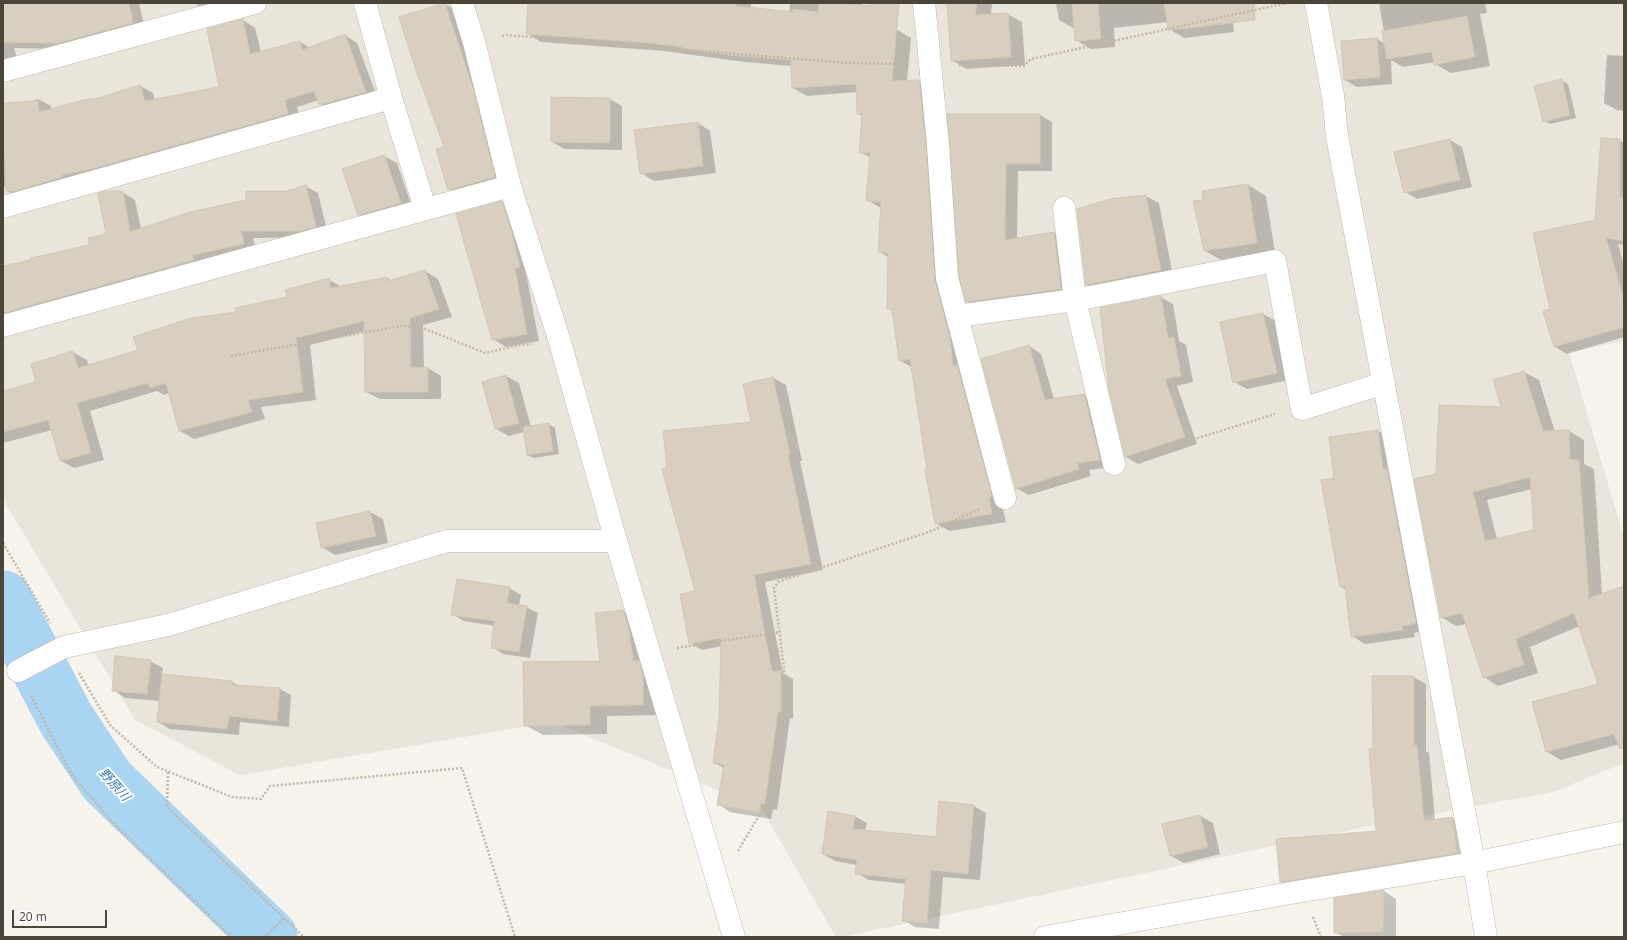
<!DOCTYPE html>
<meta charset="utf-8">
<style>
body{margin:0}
#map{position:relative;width:1627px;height:940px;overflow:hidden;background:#f6f3ec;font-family:"Open Sans",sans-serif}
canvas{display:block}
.frame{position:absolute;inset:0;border:4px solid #4b4439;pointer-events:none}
.scale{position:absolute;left:12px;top:910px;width:95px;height:18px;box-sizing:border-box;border:2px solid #4b4439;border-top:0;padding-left:5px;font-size:12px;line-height:14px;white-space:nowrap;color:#4b4439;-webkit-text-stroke:3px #fff;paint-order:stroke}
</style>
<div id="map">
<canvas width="1627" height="940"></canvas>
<div class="frame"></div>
<div class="scale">20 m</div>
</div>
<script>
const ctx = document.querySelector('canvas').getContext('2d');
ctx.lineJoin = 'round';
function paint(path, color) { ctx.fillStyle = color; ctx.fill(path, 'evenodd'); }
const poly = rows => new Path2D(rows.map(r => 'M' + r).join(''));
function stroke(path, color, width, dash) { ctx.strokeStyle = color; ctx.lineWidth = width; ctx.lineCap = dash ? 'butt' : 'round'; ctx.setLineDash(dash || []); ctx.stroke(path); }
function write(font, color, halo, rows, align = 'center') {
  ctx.font = font + ' "Open Sans","Noto Sans JP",sans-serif'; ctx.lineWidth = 4; ctx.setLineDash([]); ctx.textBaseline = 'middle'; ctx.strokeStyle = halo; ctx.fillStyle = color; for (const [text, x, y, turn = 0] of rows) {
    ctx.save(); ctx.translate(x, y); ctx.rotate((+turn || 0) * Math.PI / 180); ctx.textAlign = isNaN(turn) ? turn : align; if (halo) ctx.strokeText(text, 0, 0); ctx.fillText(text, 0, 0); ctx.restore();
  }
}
paint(poly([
 [3,3,1624,3,1624,341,1569,352,1624,538,1624,763,1553,792,1388,822,841,937,836,937,761,808,553,722,240,775,135,720,3,499]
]), '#eae5da');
paint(poly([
 [3,3,139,3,145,30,66,49,14,48,19,64,3,71],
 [197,3,247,3,210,12,197,5],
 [529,3,751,3,751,9,789,13,790,3,861,3,859,26,896,29,911,38,907,82,919,81,933,90,949,290,1006,522,950,531,935,523,913,368,899,360,894,311,888,308,889,258,879,251,881,208,867,200,871,158,860,152,862,116,858,114,857,92,807,96,793,88,792,66,745,62,664,51,541,42,527,33],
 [944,3,992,3,991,15,1007,14,1022,22,1025,65,966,69,952,60,948,6],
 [1056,3,1231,3,1234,32,1184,38,1169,29,1168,22,1114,28,1115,47,1091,49,1076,40,1075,29,1059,20],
 [1224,22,1224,24,1181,29,1181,27],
 [1379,3,1485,3,1487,13,1480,14,1490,66,1451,73,1435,64,1435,62,1403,67,1391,60,1392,84,1357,87,1345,80,1377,39,1386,44],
 [445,4,457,11,507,184,462,197,449,189,445,147],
 [243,20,255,28,261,52,300,42,311,48,345,35,357,43,378,99,333,112,320,104,319,100,297,107,300,121,20,198,7,191,7,186,3,187,3,111,38,99,51,106,51,110,92,99,94,101,140,86,153,93,155,100,220,88],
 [1607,55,1624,56,1624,111,1617,110,1604,103],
 [1561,80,1568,84,1576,118,1550,124,1544,121],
 [610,99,622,106,622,150,565,149,552,142],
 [949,115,1040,115,1052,122,1052,171,1018,171,1017,239,1054,233,1066,240,1073,296,979,309,967,301],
 [698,123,710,131,716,173,654,181,641,173],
 [1624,126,1624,245,1618,244,1624,265,1624,337,1567,354,1555,347,1552,310,1596,221,1619,140,1623,142],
 [1450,140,1462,147,1472,187,1417,199,1405,192],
 [384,156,397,163,413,210,372,222,359,214],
 [1248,185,1266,196,1275,253,1223,261,1205,251,1205,201],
 [305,186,318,193,328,234,314,237,253,238,256,251,3,317,3,267,91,245,108,235,122,192,135,200,141,229,288,192],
 [1146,196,1159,203,1173,277,1099,292,1087,285,1111,200],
 [502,202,514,210,539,341,506,347,493,339],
 [425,271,438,279,452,317,423,325,424,368,428,368,441,376,441,399,380,399,366,392,365,331,310,345,316,400,261,407,265,419,194,439,180,431,170,393,164,395,157,391,90,411,104,460,74,468,61,461,52,430,3,443,3,393,38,383,73,352,87,360,89,366,139,351,237,312,288,298,329,280,342,287,387,278,392,281],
 [1160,297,1173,304,1179,341,1186,345,1193,382,1177,386,1197,444,1138,464,1126,457,1110,389],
 [1263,314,1276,321,1289,380,1247,389,1234,382,1221,323],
 [1029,346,1041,354,1054,399,1084,395,1097,402,1112,467,1089,470,1091,476,1029,495,1016,488],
 [1524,372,1539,380,1555,432,1569,431,1584,440,1584,464,1594,469,1602,594,1624,590,1624,743,1561,760,1547,752,1599,685,1580,626,1530,647,1538,673,1498,686,1484,677,1466,624,1456,626,1441,617,1437,475,1503,408,1495,381],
 [1532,489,1535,531,1497,539,1487,500],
 [506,376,519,383,531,427,549,424,555,428,559,454,534,458,527,455,524,432,509,436,496,429,483,382],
 [773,378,786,385,802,461,800,461,823,570,765,582,783,673,793,679,793,719,790,718,777,810,773,809,771,819,730,812,718,804,724,768,714,763,720,719,722,646,702,650,690,643,696,592,752,423,744,385],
 [1378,431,1391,438,1428,630,1414,633,1415,637,1365,644,1352,636,1346,589,1341,587],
 [370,512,383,519,388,543,335,555,322,547],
 [509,588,521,595,519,605,526,607,538,613,530,658,503,654,492,647,495,626,464,621,452,614],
 [623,611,641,621,660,715,607,716,607,734,543,735,525,725,601,662],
 [150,661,163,668,162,675,232,682,239,686,280,689,291,695,289,727,240,722,239,735,170,729,158,722,160,701,125,698,113,690],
 [1413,677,1426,684,1426,751,1429,753,1435,820,1452,818,1464,826,1469,860,1293,889,1281,882,1377,832,1374,749],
 [974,806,986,813,980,880,943,877,939,929,915,927,903,920,907,884,869,880,857,873,857,865,835,861,823,854,854,816,867,823,865,831,937,838],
 [1200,816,1213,823,1220,854,1184,863,1171,856,1164,824],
 [1384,891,1396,899,1396,937,1344,937,1335,932]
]), '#0003');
stroke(poly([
 [3,599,66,719,107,781,269,937]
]), '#a9d4f2', 57);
const building = poly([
 [3,3,129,3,133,23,55,44,55,43,3,42,3,3],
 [445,3,473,88,495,177,448,190,436,149,444,147,420,80,419,80,399,17,445,3],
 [528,3,736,3,736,6,793,12,793,9,818,12,819,3,840,3,868,6,868,3,899,3,892,81,919,80,926,146,935,281,950,338,953,366,957,365,992,496,989,497,992,514,935,524,925,470,927,470,910,359,899,361,892,309,887,309,888,253,878,252,881,202,866,201,870,153,859,153,862,114,857,114,856,84,792,88,791,60,729,55,681,48,682,47,649,43,526,34,528,3],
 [947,3,977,3,975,15,1008,13,1011,57,951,61,947,3],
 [1072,3,1098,3,1101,39,1075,41,1072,3],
 [1164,3,1254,3,1255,20,1168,30,1164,3],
 [1467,16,1475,57,1434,65,1432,52,1387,59,1382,31,1467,16],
 [243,19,250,54,300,41,302,50,345,34,366,92,319,105,314,91,285,100,288,114,91,169,62,175,62,177,15,191,6,191,3,139,3,103,38,101,39,112,92,98,92,100,140,85,145,101,219,87,207,29,243,19],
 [1377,38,1380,77,1344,80,1341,41,1377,38],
 [1562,79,1570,115,1543,122,1534,86,1562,79],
 [551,97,610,98,610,143,551,142,551,97],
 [947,114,1040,114,1040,164,1006,164,1005,240,1054,232,1061,289,966,302,959,276,947,114],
 [698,122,703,166,640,174,634,130,698,122],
 [1601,138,1620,139,1620,197,1624,197,1624,241,1606,238,1624,299,1624,327,1554,347,1543,311,1550,309,1533,233,1595,220,1601,138],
 [1450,139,1460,180,1404,193,1394,152,1450,139],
 [384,155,401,203,358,215,342,169,384,155],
 [1248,184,1257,243,1204,251,1193,201,1203,200,1202,191,1248,184],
 [306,185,316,227,301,231,241,231,244,244,193,255,194,260,3,313,3,266,31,260,31,258,89,245,88,238,106,234,98,193,105,191,123,191,130,232,190,212,246,200,246,191,287,191,306,185],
 [1146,195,1161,270,1086,285,1077,209,1110,199,1146,195],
 [502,201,513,237,520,267,515,268,527,334,492,340,456,214,502,201],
 [425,270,439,309,410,318,411,368,428,367,428,392,365,392,364,321,296,338,303,392,248,400,252,412,179,431,166,383,150,388,148,383,77,403,91,453,60,461,48,420,3,432,3,391,36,382,31,364,73,351,78,368,138,350,133,337,191,318,236,312,235,308,287,297,285,290,329,278,331,288,387,277,388,281,425,270],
 [1161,296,1168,338,1174,337,1181,376,1165,379,1185,437,1125,457,1109,389,1100,308,1161,296],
 [1263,313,1277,373,1233,383,1220,322,1263,313],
 [1029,345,1045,400,1084,394,1100,460,1077,463,1079,469,1016,489,981,359,1029,345],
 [1524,371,1543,431,1569,430,1570,459,1579,460,1589,598,1624,586,1624,748,1619,748,1614,734,1546,752,1532,702,1598,684,1574,613,1516,639,1524,665,1483,678,1462,613,1441,618,1414,479,1436,474,1439,405,1501,407,1493,380,1524,371],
 [1530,477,1534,530,1485,541,1473,492,1530,477],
 [506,375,519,423,495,429,482,382,506,375],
 [773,377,790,454,788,454,811,564,754,575,772,671,781,671,781,712,778,712,765,804,761,803,759,812,717,805,724,765,713,763,719,719,721,638,689,644,680,594,695,591,662,469,667,467,663,431,751,422,743,384,773,377],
 [549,423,553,451,527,455,523,427,549,423],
 [1378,430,1383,469,1387,469,1416,623,1402,626,1403,630,1351,637,1345,586,1340,587,1321,480,1334,478,1329,437,1378,430],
 [370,511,376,536,321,548,316,523,370,511],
 [457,579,510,587,507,603,527,606,519,652,491,648,494,621,451,615,457,579],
 [623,610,629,629,633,661,639,661,643,675,643,705,590,706,590,725,524,726,523,662,600,661,595,613,623,610],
 [115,656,151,660,147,694,112,691,115,656],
 [162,674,232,681,232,685,280,688,277,721,229,716,227,729,157,722,162,674],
 [1372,676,1414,676,1414,745,1417,745,1424,821,1452,817,1457,853,1280,882,1276,839,1376,831,1369,749,1373,748,1372,676],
 [939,801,974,805,968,874,931,870,927,923,902,921,906,879,855,874,857,860,822,854,828,811,855,816,853,829,936,837,939,801],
 [1200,815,1208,847,1170,856,1162,824,1200,815],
 [1384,890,1383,932,1334,933,1334,898,1384,890]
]);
paint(building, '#d8cfc1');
stroke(building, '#d3c7b4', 1);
const minor = poly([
 [365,3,391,98,425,208],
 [462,3,474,42,510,186,560,342,616,541,734,937],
 [924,3,938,145,947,278,1005,498],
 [1316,3,1333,96,1337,136,1474,863,1486,937],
 [3,71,255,3],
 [3,207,391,98],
 [1064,208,1075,300,1114,464],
 [957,316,1075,300,1275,261,1302,409,1384,383],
 [3,326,510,186],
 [18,671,64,647,168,625,447,541,616,541],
 [1045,937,1302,891,1474,863,1624,832]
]);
stroke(minor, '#c2bbae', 23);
stroke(poly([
 [502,36,506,35,846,63,902,64],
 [959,65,1024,66,1031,59,1287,3],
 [231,356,401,326,423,328,485,353,520,345,532,344],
 [1140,456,1275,414],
 [1031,490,1087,472],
 [3,543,50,623],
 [677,648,780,632],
 [79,673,110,725,157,767,232,797,261,799,270,786,462,768,515,937],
 [31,696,72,775,114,824,232,937],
 [168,772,167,807,304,937],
 [738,851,764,807,768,796,785,703,784,669,774,588,778,582,929,532,980,509],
 [1313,917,1321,937],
 [265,937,284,918]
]), '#c4b79f', 2.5, [2, 2]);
stroke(minor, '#fff', 22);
write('italic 13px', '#2e7ab2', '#fff', [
 ["野原川",114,785,48]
]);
</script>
